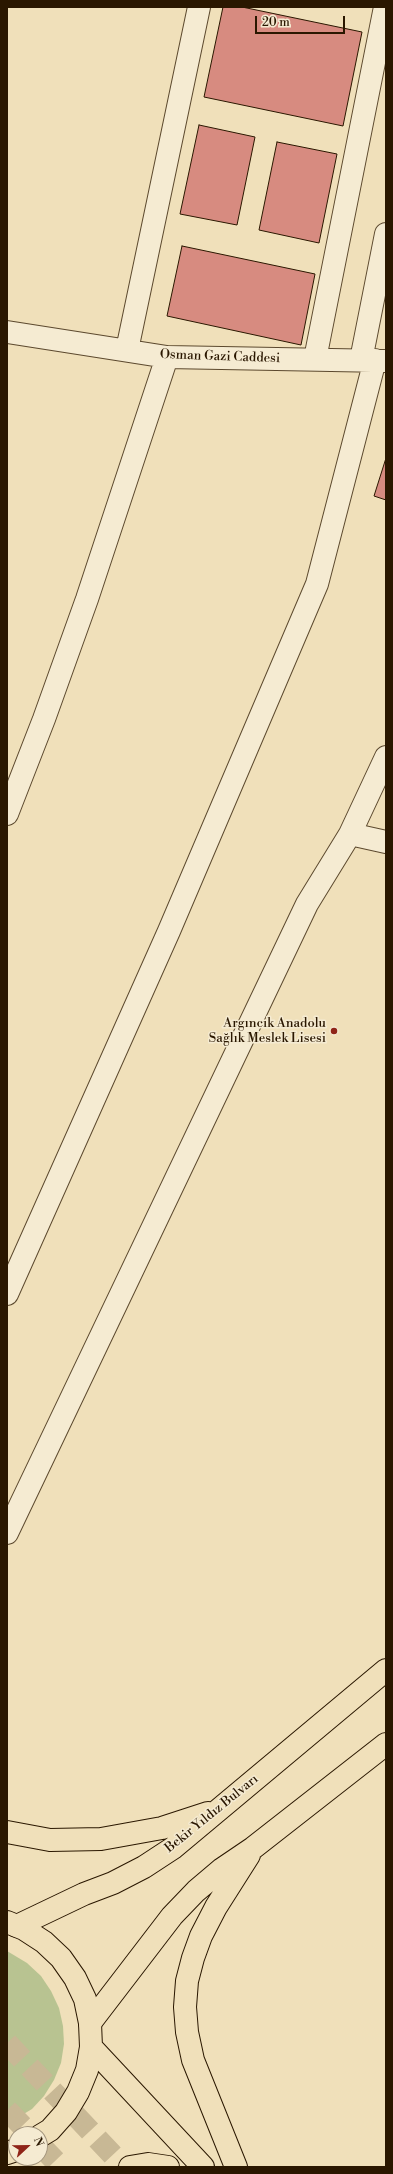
<!DOCTYPE html>
<meta charset="utf-8">
<style>
body{margin:0}
#map{position:relative;width:393px;height:2174px;overflow:hidden;background:#f0e0ba;font-family:"Libre Bodoni",serif}
canvas{display:block}
.frame{position:absolute;inset:0;border:8px solid #2a1700;pointer-events:none}
.north{position:absolute;left:8px;top:2126px;width:40px;height:40px;box-sizing:border-box;background:#f5ebd2;border:1px solid #a4967e;border-radius:50%;rotate:68deg;font-size:11px;font-weight:700;line-height:16px;text-align:center;color:#2a1700}
.north::after{content:'';display:block;margin:auto;width:14px;height:18px;background:#8f2418;clip-path:polygon(50% 0,100% 100%,50% 72%,0 100%)}
.scale{position:absolute;left:255px;top:16px;width:90px;height:18px;box-sizing:border-box;border:2px solid #2a1700;border-top:0;padding-left:5px;font-size:12px;line-height:14px;white-space:nowrap;color:#2a1700;-webkit-text-stroke:3px #f5ebd2;paint-order:stroke}
</style>
<div id="map">
<canvas width="393" height="2174"></canvas>
<div class="frame"></div>
<div class="north">N</div>
<div class="scale">20 m</div>
</div>
<script>
const ctx = document.querySelector('canvas').getContext('2d');
ctx.lineJoin = 'round';
function paint(path, color) { ctx.fillStyle = color; ctx.fill(path, 'evenodd'); }
const poly = rows => new Path2D(rows.map(r => 'M' + r).join(''));
function stroke(path, color, width, dash) { ctx.strokeStyle = color; ctx.lineWidth = width; ctx.lineCap = dash ? 'butt' : 'round'; ctx.setLineDash(dash || []); ctx.stroke(path); }
function write(font, color, halo, rows, align = 'center') {
  ctx.font = font + ' "Libre Bodoni",serif'; ctx.lineWidth = 3; ctx.setLineDash([]); ctx.textBaseline = 'middle'; ctx.strokeStyle = halo; ctx.fillStyle = color; for (const [text, x, y, turn = 0] of rows) {
    ctx.save(); ctx.translate(x, y); ctx.rotate((+turn || 0) * Math.PI / 180); ctx.textAlign = isNaN(turn) ? turn : align; if (halo) ctx.strokeText(text, 0, 0); ctx.fillText(text, 0, 0); ctx.restore();
  }
}
paint(poly([
 [7,1951,27,1963,41,1976,51,1991,59,2008,63,2026,64,2044,61,2063,54,2080,44,2096,32,2109,7,2124]
]), '#b8c391');
const building = poly([
 [223,7,242,7,362,32,343,126,204,97,223,7],
 [199,125,255,137,237,225,180,214,199,125],
 [277,142,337,154,319,243,259,230,277,142],
 [182,246,315,274,301,345,167,316,182,246],
 [386,458,386,500,374,496,386,458]
]);
paint(building, '#d78b80');
stroke(building, '#2a1700', 1);
stroke(poly([
 [7,2043,124,2167],
 [7,2110,30,2134],
 [40,2145,61,2167]
]), '#c8b895', 22, [22, 11]);
const minor = poly([
 [7,332,167,357,386,361],
 [127,350,199,7],
 [315,359,385,7],
 [361,360,386,234],
 [7,814,44,719,87,599,167,357],
 [350,834,386,842],
 [7,1294,169,931,317,584,375,360],
 [7,1533,307,904,350,834,386,757]
]);
const primary = poly([
 [7,1832,50,1840,101,1839,162,1828,208,1813],
 [17,1926,84,1894,113,1883,144,1867,173,1848,386,1670],
 [90,2023,172,1916,196,1891,222,1869,253,1848,386,1744],
 [236,2167,193,2060,187,2032,185,2007,187,1981,193,1958,201,1936,216,1907,249,1855]
]);
const trunk = poly([
 [7,1922,24,1929,44,1942,61,1958,75,1978,85,1999,90,2023,91,2047,87,2070,78,2092,66,2112,50,2130,40,2136],
 [91,2047,203,2167],
 [7,2153,16,2150],
 [130,2167,148,2164,168,2167]
]);
stroke(minor, '#5c492e', 24);
stroke(primary, '#2a1700', 24);
stroke(trunk, '#2a1700', 24);
stroke(minor, '#f5ebd2', 22);
stroke(primary, '#f0e0ba', 22);
stroke(trunk, '#f0e0ba', 22);
for (const [x, y, r, color] of [
 [334,1031,4,"#8f2418"]
]) { const dot = new Path2D(); dot.arc(x, y, r, 0, 2 * Math.PI); ctx.fillStyle = color; ctx.fill(dot); stroke(dot, '#f5ebd2', 1.5); }
write('13px', '#2a1700', '#f5ebd2', [
 ["Osman Gazi Caddesi",220,357,2],
 ["Bekir Yıldız Bulvarı",212,1814,-39]
]);
write('13px', '#2a1700', '#f5ebd2', [
 ["Argıncık Anadolu",326,1024],
 ["Sağlık Meslek Lisesi",326,1039]
], 'right');
</script>
